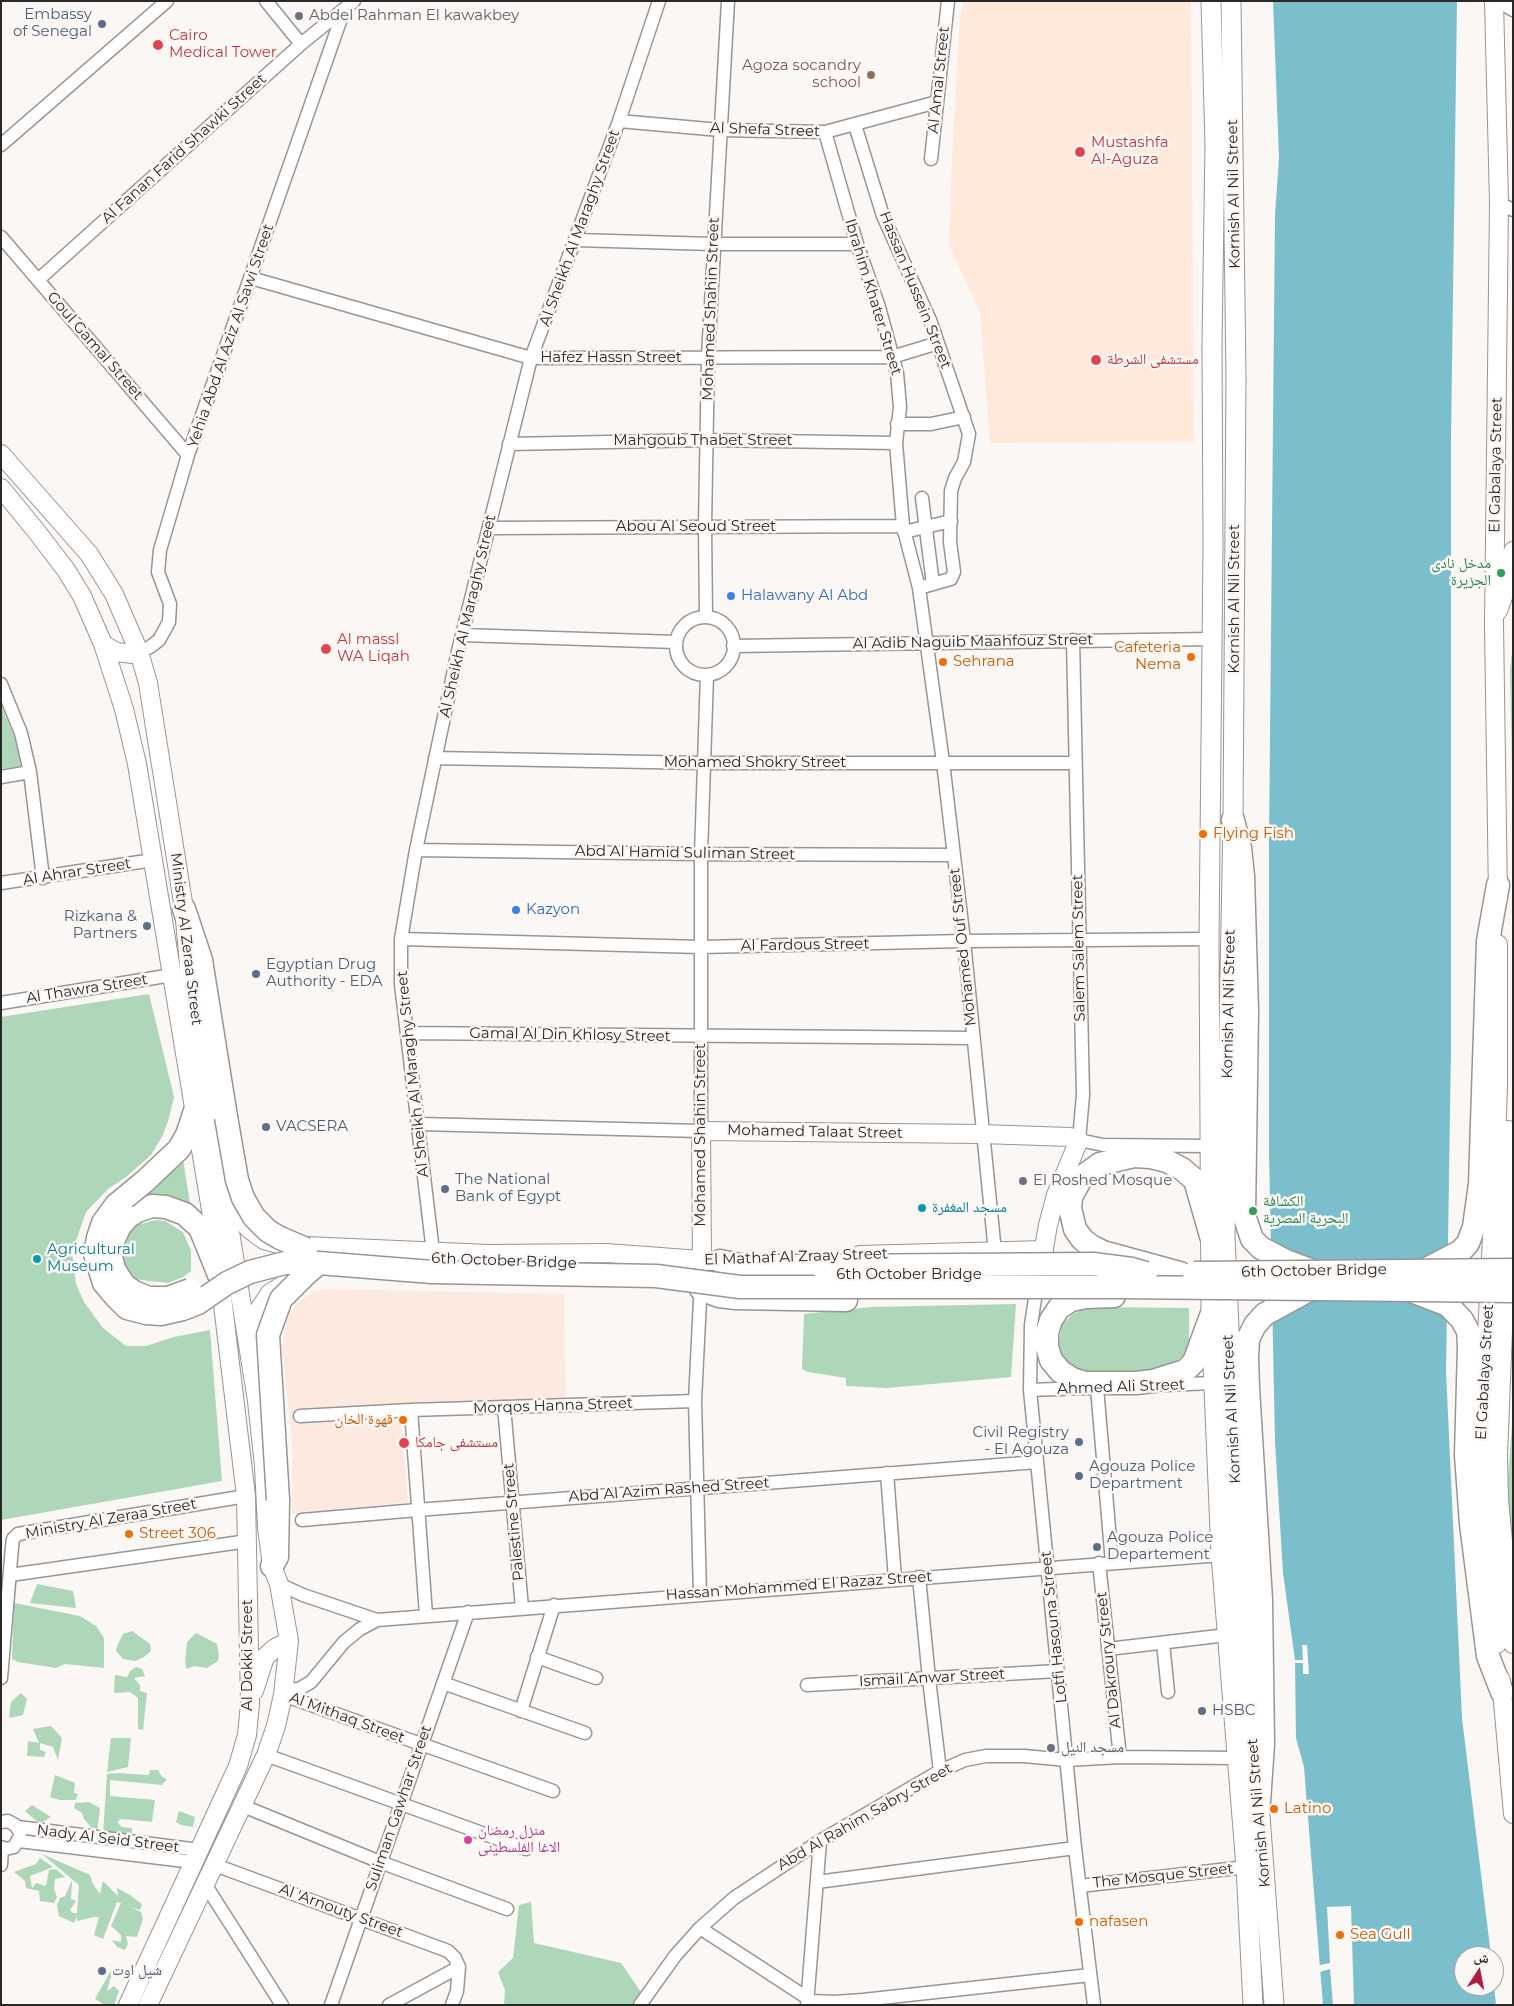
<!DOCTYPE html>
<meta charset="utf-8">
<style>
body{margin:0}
#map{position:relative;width:1514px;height:2006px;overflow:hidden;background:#faf7f5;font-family:Montserrat,"Noto Naskh Arabic",sans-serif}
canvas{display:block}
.frame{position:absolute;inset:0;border:2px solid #2a2928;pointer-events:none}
.north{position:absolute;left:1454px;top:1946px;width:50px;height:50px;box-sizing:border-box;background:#faf7f5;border:1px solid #a7a5a3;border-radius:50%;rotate:11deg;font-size:14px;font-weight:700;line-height:20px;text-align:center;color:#2a2928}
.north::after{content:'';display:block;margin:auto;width:18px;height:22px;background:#b01c40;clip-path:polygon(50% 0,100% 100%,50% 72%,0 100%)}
</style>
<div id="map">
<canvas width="1514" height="2006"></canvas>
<div class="frame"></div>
<div class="north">ش</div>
</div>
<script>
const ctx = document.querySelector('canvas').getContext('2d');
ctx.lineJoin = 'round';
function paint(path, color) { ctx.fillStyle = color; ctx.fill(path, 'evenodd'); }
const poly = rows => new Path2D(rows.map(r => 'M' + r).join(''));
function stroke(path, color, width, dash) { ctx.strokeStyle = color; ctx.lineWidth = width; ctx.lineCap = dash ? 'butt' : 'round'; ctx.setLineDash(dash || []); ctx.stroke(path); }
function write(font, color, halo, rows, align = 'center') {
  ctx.font = font + ' Montserrat,"Noto Naskh Arabic",sans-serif'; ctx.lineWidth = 5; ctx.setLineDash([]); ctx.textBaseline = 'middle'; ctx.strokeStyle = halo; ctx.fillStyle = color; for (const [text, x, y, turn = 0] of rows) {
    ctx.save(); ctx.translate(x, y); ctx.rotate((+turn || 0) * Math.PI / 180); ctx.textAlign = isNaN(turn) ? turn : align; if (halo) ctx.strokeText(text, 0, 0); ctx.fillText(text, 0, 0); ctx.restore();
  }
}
paint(poly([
 [327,1289,564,1294,566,1400,400,1405,408,1502,292,1514,292,1442,282,1347,286,1322,297,1303,313,1292]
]), '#fce9e0');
paint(poly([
 [964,1,1191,1,1194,442,990,443,980,313,949,245,952,156,960,16]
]), '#ffe9db');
paint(poly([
 [1513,645,1513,821,1510,669],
 [1,705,16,741,21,766,1,769],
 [149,994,174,1097,169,1118,163,1135,151,1155,126,1177,108,1189,86,1212,72,1252,76,1284,84,1302,103,1328,126,1346,146,1346,174,1337,210,1330,222,1481,1,1520,1,1017],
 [183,1159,190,1204,148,1194],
 [156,1220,165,1221,183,1232,191,1251,191,1271,183,1277,168,1283,133,1279,124,1265,122,1257,124,1240,129,1233,137,1225],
 [1016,1304,1011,1377,887,1388,846,1386,846,1378,808,1372,802,1369,804,1314,871,1307],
 [1093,1307,1189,1308,1189,1342,1183,1356,1172,1364,1157,1372,1103,1374,1079,1370,1067,1363,1058,1349,1060,1336,1062,1325,1072,1315,1084,1308],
 [1513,1411,1513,1550,1508,1514,1508,1478],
 [37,1584,73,1591,76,1608,30,1603],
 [14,1603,80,1616,96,1626,104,1638,104,1668,65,1664,56,1668,18,1662,12,1659],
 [132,1631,150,1644,151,1651,144,1657,135,1661,123,1659,116,1651,118,1644,123,1634],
 [196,1633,217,1644,219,1655,218,1661,207,1668,194,1666,187,1669,185,1662,187,1642],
 [136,1667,142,1669,145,1676,134,1678,140,1685,140,1691,147,1693,143,1730,138,1729,138,1698,130,1692,114,1693,115,1675,127,1677,130,1671],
 [21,1693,27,1699,23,1715,9,1718,11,1702],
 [51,1726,62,1738,58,1760,53,1747,40,1743,40,1750,46,1752,44,1757,27,1756,28,1741,39,1743,33,1729],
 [111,1738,131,1738,128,1767,107,1772],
 [150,1770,158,1770,162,1777,167,1779,162,1785,110,1780,110,1796,155,1800,152,1822,121,1819,117,1822,122,1827,132,1828,132,1835,122,1836,117,1832,103,1835,107,1774,118,1773,149,1775],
 [55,1775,75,1783,74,1793,78,1794,76,1800,60,1800,50,1797],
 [89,1802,100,1808,97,1834,84,1819,82,1813,74,1808,75,1803],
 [32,1805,51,1817,40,1824,25,1811],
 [179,1811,195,1817,193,1827,181,1825,176,1822],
 [42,1854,90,1875,93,1884,100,1894,103,1881,118,1896,117,1888,130,1895,142,1904,140,1910,130,1907,141,1912,143,1919,137,1937,126,1936,128,1944,125,1950,117,1947,112,1940,121,1942,121,1935,111,1926,121,1903,117,1902,103,1939,94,1935,99,1917,94,1917,77,1921,77,1916,74,1923,59,1916,57,1905,60,1898,65,1896,72,1880,71,1899,76,1901,70,1910,73,1913,77,1913,79,1885],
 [40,1858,53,1867,30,1876,32,1888,36,1883,46,1886,49,1870,56,1869,65,1877,55,1879,54,1889,57,1897,54,1903,40,1901,39,1891,26,1888,25,1881,14,1872,36,1864],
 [531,1902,534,1943,621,1963,641,1992,636,2005,504,2005,505,1990,498,1972,513,1958,519,1905],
 [111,1970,111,1977,107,1991,114,1986,119,1991,114,2005,105,2005,95,1999]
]), '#aed6b8');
paint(poly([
 [1273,1,1457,1,1451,440,1451,1047,1446,1371,1462,1718,1491,1956,1464,1956,1464,1986,1494,1986,1496,2005,1323,2005,1304,1767,1296,1738,1295,1660,1283,1573,1275,1441,1269,1151,1269,843,1275,215,1279,158]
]), '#7abfcb');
paint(poly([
 [1302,1645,1307,1645,1309,1674,1303,1674,1303,1663,1295,1663,1295,1660,1303,1660],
 [1351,1906,1354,2005,1333,2005,1330,1969,1320,1972,1320,1965,1330,1963,1327,1907]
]), '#faf7f5');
const street = poly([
 [266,1,301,44],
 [1498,1,1513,10],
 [619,121,720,130,825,132,937,102],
 [855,125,883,216,930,320,969,434,964,462,955,478,951,491,950,542,954,572,951,579,947,580,919,588],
 [825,132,857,244,879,307,897,373,900,407,896,443,903,526,919,588,943,762,964,941,995,1252],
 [1,145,167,1],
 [931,159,948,1],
 [1499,203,1513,210],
 [1,237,188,455],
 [576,240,713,244,857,244],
 [251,278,531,358,892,357,938,343],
 [38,280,301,44,354,1],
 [897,424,931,424,964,417],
 [509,444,707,440,896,443],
 [922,498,933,584],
 [489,528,903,526],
 [904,532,951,521],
 [706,617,705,526,708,357,728,1],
 '676 646a29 29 0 1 1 58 0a29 29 0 1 1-58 0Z',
 [462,635,676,642],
 [1073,640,1083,1095,1079,1140,1103,1145,1210,1146],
 [733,646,1212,639],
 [139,652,150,647,159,640,169,622,170,604,158,572,160,550,188,455,344,10],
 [1,684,21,733,30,772,43,878],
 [435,758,703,763,1075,763],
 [1,777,30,772],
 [416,850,701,854,954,855],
 [1,883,153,860],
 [401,939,701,947,964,941,1209,939],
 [1,1003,172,975],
 [407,1033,973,1038],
 [419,1124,701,1131,701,854,707,675],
 [433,1252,401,984,401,939,416,850,458,651,531,358,619,121,659,1],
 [1036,1292,1031,1325,1030,1390,1075,1848,1094,2005],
 [1165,1385,1212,1383],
 [1097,1388,1112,1563],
 [1030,1390,1083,1388],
 [504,1407,522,1608],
 [411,1410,426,1615],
 [300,1416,411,1410,695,1401],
 [887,1473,895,1579],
 [302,1520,417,1510,1037,1462],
 [1099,1563,1120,1757],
 [10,1575,248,1541],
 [919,1577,929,1679,940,1771],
 [279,1584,303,1595,377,1620],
 [700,1594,695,1401,702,1260],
 [1163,1643,1168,1692],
 [1108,1649,1227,1635],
 [537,1657,596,1678],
 [1,1678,12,1547,13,1539,18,1534,246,1496],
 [443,1683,585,1733],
 [807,1685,1058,1671],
 [283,1690,299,1689,311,1682,344,1642,360,1629,377,1620,1221,1555],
 [283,1695,553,1791],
 [521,1711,554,1605],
 [266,1755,526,1849],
 [243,1806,380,1862,507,1909],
 [1,1822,8,1821,15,1825,20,1832,20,1836,14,1847,6,1849,1,1847],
 [18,1827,199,1850],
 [19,1841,193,1862],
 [1,1865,2,1848],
 [215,1865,448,1951,455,1958,459,1967,457,1991,452,2005],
 [817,1882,1075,1848],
 [205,1884,282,2005],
 [1080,1886,1246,1867],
 [700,1928,812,2001,834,2002,863,2000,1090,1975],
 [331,2005,468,1612],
 [389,2005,459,1967],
 [640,2005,675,1956,700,1928,734,1898,820,1841,940,1771,965,1760,986,1756,1024,1756,1067,1760,1120,1757,1236,1758],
 [807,2005,820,1841]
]);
const secondary = poly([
 [1494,1,1499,203,1494,624,1498,898],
 [1,454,89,554,114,594,139,652,148,683,184,909,191,987,257,1401,264,1466,267,1527,272,1566,279,1584,289,1641,283,1695,276,1726,266,1755,148,2005],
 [1,488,37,532,66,570,82,596,103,644,124,709,137,764,213,1222,246,1496,250,1704,247,1735,238,1766,128,2005],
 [1498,611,1509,580,1513,551],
 [103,644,116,652,132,654,139,652],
 [1508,1130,1507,1229,1498,1456,1499,1500,1513,1644],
 [230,1198,238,1215,249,1229,264,1240,282,1245,489,1254,606,1253,714,1261],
 [860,1255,1044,1250],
 [702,1260,701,1131,982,1134,1070,1137,1079,1140,1056,1195,1048,1225,1039,1277],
 [248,1335,256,1314,270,1293,295,1278],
 [1497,1644,1481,1485,1481,1453,1493,1218,1498,1087,1498,944],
 [1501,1680,1513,1814],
 [254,1691,265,1657,275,1648,289,1641]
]);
const primary = poly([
 [1211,1,1215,144,1212,345,1213,547,1209,939,1211,1316,1221,1555,1246,1867,1253,2005],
 [1231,1,1236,377,1233,820,1225,1237,1239,1556,1253,1758,1259,1802,1274,2005]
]);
const highway = poly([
 [1233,820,1240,848,1243,876,1247,1011,1244,1215,1252,1239,1261,1248,1286,1261,1313,1271],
 [184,909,201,960,226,1117],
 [144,1182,179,1149,187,1135,195,1111],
 [128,1217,137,1211,152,1206,166,1207,185,1214,200,1228,222,1282],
 [720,1261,745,1266,821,1266],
 [1423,1271,1461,1251,1468,1243,1474,1227,1480,1184,1488,941,1498,885],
 [1180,1273,1103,1252,1091,1246,1082,1239,1075,1229,1070,1208,1071,1197,1082,1177,1100,1164,1134,1156,1151,1157,1167,1161,1182,1169,1195,1180,1211,1236],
 [701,1289,719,1296,736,1298,846,1300],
 [1409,1290,1448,1305,1462,1320,1468,1331,1469,1346,1466,1455,1471,1524,1488,1656,1502,1692],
 [1114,1296,1086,1297,1071,1300,1059,1308,1051,1320,1047,1333,1047,1347,1051,1360,1060,1371,1072,1379,1085,1383,1136,1383,1153,1381,1185,1371,1194,1362,1211,1316],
 [272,1566,277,1557,278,1500],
 [1259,1802,1263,1744,1261,1600,1248,1388,1247,1358,1248,1339,1255,1325,1265,1314,1309,1290]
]);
stroke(street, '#999594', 15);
stroke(secondary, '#999594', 20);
stroke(primary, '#999594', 21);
stroke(highway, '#999594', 25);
stroke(street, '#fff', 12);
stroke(secondary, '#fff', 18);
stroke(primary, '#fff', 19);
stroke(highway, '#fff', 22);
const highwayBridge = poly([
 [226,1117,237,1180,243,1198,254,1217,268,1231,280,1238,306,1249],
 [144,1182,116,1205,103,1223,98,1238,95,1254,104,1283,115,1296,127,1308,146,1313,161,1314,183,1309,198,1303,227,1283,250,1272,285,1263,319,1263,432,1272,656,1276,740,1287,1121,1287,1513,1291],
 [128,1217,120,1226,112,1243,111,1257,114,1269,124,1285,134,1292,149,1298,168,1298,190,1290],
 [821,1266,1093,1264,1132,1269,1146,1273],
 [1194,1273,1513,1270],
 [278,1500,268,1335,281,1299,305,1275,319,1263]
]);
stroke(highwayBridge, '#999594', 25, []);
stroke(highwayBridge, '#fff', 22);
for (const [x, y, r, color] of [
 [299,16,5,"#6b7280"],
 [102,24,5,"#5c6f8a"],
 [158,45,6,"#e0444e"],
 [871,75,5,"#8d6e63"],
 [1080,152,6,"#e0444e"],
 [1096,360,6,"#e0444e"],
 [1501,573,5,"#2e9e5b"],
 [731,596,5,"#3f7fe0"],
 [326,649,6,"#e0444e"],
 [1191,657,5,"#e8710a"],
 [943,662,5,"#e8710a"],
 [1203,834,5,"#e8710a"],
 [516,910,5,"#3f7fe0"],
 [147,926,5,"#5c6f8a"],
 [256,974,5,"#5c6f8a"],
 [266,1127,5,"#5c6f8a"],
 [1023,1181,5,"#6b7280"],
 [445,1189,5,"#5c6f8a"],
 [922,1208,5,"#0f9aa8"],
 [1253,1211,5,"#2e9e5b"],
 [37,1259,5,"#0f9aa8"],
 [403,1420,5,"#e8710a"],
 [1079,1442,5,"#5c6f8a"],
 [404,1443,6,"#e0444e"],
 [1079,1476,5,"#5c6f8a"],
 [129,1534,5,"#e8710a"],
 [1097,1547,5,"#5c6f8a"],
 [1202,1711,5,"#5c6f8a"],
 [1051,1748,5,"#6b7280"],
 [1274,1809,5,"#e8710a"],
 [468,1840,5,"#d1479c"],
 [1079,1922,5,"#e8710a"],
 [1340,1935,5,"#e8710a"],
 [102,1971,5,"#5c6f8a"]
]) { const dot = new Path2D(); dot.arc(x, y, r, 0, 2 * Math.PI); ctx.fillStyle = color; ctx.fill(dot); stroke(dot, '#faf7f5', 2); }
write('15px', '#4e5e75', '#faf7f5', [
 ["Embassy",92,15,"right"],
 ["of Senegal",92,32,"right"],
 ["Rizkana &",137,917,"right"],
 ["Partners",137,934,"right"],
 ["Egyptian Drug",266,965],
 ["Authority - EDA",266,982],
 ["VACSERA",276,1127],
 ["The National",455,1180],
 ["Bank of Egypt",455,1197],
 ["Civil Registry",1069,1433,"right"],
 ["- El Agouza",1069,1450,"right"],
 ["Agouza Police",1089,1467],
 ["Department",1089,1484],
 ["Agouza Police",1107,1538],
 ["Departement",1107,1555],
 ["HSBC",1212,1711],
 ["شيل اوت",112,1971]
], 'left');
write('15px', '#5b616d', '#faf7f5', [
 ["Abdel Rahman El kawakbey",309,16],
 ["El Roshed Mosque",1033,1181],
 ["مسجد النيل",1061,1748]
], 'left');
write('15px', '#be3a42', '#faf7f5', [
 ["Cairo",169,36],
 ["Medical Tower",169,53],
 ["Mustashfa",1091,143],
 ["Al-Aguza",1091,160],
 ["مستشفى الشرطة",1107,360],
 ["Al massl",337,640],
 ["WA Liqah",337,657],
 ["مستشفى جامكا",415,1443]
], 'left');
write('15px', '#785e54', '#faf7f5', [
 ["Agoza socandry",861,66],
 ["school",861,83]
], 'right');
write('15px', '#2a2928', '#faf7f5', [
 ["Al Amal Street",939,80,-84],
 ["Al Shefa Street",765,130,2],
 ["Al Fanan Farid Shawki Street",184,149,-42],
 ["Kornish Al Nil Street",1234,194,-91],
 ["Al Sheikh Al Maraghy Street",580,228,-70],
 ["Hassan Hussein Street",915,290,68],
 ["Ibrahim Khater Street",873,297,73],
 ["Mohamed Shahin Street",711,309,-88],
 ["Yehia Abd Al Aziz Al Sawi Street",231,336,-71],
 ["Goul Gamal Street",95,346,49],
 ["Hafez Hassn Street",611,358],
 ["Mahgoub Thabet Street",703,441],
 ["El Gabalaya Street",1496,465,-89],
 ["Abou Al Seoud Street",696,527],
 ["Kornish Al Nil Street",1235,599,-90],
 ["Al Sheikh Al Maraghy Street",468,616,-77],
 ["Al Adib Naguib Maahfouz Street",973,642,-1],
 ["Mohamed Shokry Street",755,763],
 ["Abd Al Hamid Suliman Street",685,853,1],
 ["Al Ahrar Street",77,872,-9],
 ["Ministry Al Zeraa Street",186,939,83],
 ["Al Fardous Street",805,945,-1],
 ["Mohamed Ouf Street",963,947,-96],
 ["Salem Salem Street",1079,948,-91],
 ["Al Thawra Street",87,989,-9],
 ["Kornish Al Nil Street",1229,1004,-89],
 ["Gamal Al Din Khlosy Street",570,1035,1],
 ["Al Sheikh Al Maraghy Street",413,1074,-96],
 ["Mohamed Talaat Street",815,1132,1],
 ["Mohamed Shahin Street",701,1135,-90],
 ["El Mathaf Al Zraay Street",796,1257,-2],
 ["6th October Bridge",504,1261,2],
 ["6th October Bridge",1314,1271,-1],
 ["6th October Bridge",909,1275],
 ["El Gabalaya Street",1485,1372,-87],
 ["Ahmed Ali Street",1121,1387,-2],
 ["Morqos Hanna Street",553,1406,-2],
 ["Kornish Al Nil Street",1232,1409,-93],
 ["Abd Al Azim Rashed Street",669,1490,-4],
 ["Ministry Al Zeraa Street",111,1519,-10],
 ["Palestine Street",514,1522,-95],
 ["Hassan Mohammed El Razaz Street",799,1586,-4],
 ["Lotfi Hasouna Street",1054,1627,-96],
 ["Al Dokki Street",248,1655,-90],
 ["Al Dakroury Street",1109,1660,-96],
 ["Ismail Anwar Street",932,1678,-3],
 ["Al Mithaq Street",347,1718,20],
 ["Suliman Gawhar Street",399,1808,-71],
 ["Kornish Al Nil Street",1259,1813,-95],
 ["Abd Al Rahim Sabry Street",865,1817,-30],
 ["Nady Al Seid Street",108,1839,7],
 ["The Mosque Street",1163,1876,-6],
 ["Al 'Arnouty Street",341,1911,20]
]);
write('15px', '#27864d', '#faf7f5', [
 ["مدخل نادى",1491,564],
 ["الجزيرة",1491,581],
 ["الكشافة",1263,1202,"left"],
 ["البحرية المصرية",1263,1219,"left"]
], 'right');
write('15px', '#366cbe', '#faf7f5', [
 ["Halawany Al Abd",741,596],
 ["Kazyon",526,910]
], 'left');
write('15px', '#c56008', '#faf7f5', [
 ["Cafeteria",1181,648,"right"],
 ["Nema",1181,665,"right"],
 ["Sehrana",953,662],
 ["Flying Fish",1213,834],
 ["قهوة الخان",393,1420,"right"],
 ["Street 306",139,1534],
 ["Latino",1284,1809],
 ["nafasen",1089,1922],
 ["Sea Gull",1350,1935]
], 'left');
write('15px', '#0d838f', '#faf7f5', [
 ["مسجد المغفرة",932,1208],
 ["Agricultural",47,1250],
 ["Museum",47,1267]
], 'left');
write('15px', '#b23c85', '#faf7f5', [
 ["منزل رمضان",478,1831],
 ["الاغا الفلسطينى",478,1848]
], 'left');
</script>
